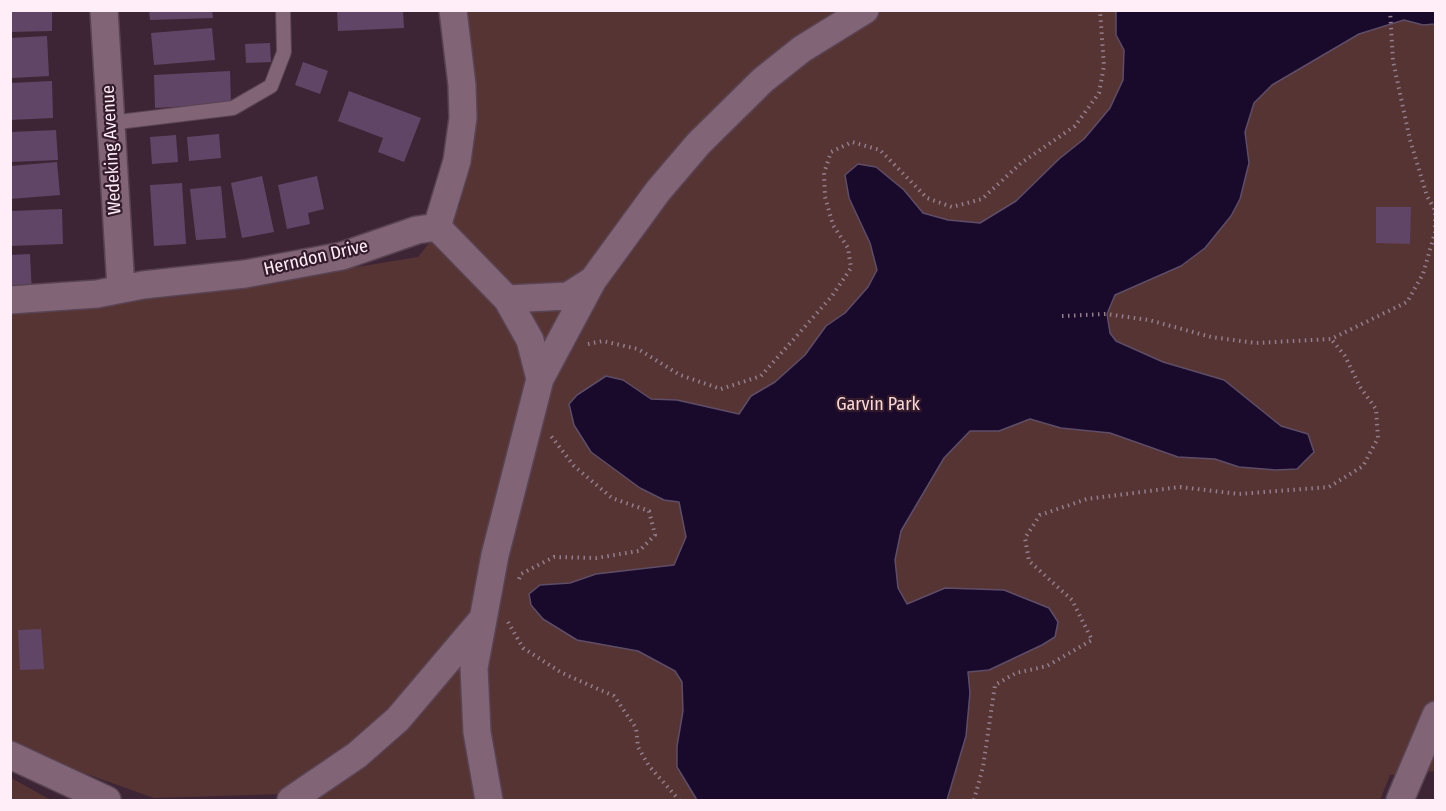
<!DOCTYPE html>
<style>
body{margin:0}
#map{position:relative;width:1446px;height:811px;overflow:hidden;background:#3e2535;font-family:"Fira Sans Condensed",sans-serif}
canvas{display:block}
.frame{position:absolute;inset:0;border:12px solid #ffedf8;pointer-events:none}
</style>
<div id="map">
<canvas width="1446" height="811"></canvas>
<div class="frame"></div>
</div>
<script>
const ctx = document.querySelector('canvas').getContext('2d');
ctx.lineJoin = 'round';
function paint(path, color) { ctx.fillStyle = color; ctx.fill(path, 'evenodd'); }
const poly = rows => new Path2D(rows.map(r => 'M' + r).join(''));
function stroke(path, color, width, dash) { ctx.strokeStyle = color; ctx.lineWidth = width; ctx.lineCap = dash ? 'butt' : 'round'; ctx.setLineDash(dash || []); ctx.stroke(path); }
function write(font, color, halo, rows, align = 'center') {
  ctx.font = font + ' "Fira Sans Condensed",sans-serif'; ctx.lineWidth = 4.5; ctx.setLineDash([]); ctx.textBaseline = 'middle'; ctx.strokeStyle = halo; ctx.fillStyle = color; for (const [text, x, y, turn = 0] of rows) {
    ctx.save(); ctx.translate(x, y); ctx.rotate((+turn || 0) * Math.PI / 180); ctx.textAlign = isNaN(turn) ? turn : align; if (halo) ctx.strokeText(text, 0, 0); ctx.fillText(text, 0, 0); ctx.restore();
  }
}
paint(poly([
 [466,11,1435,11,1435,771,1390,775,1380,800,296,800,283,794,154,798,31,754,11,740,11,312,181,296,418,257,460,205,474,92],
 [11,778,49,799,55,800,11,800]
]), '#573434');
const water = poly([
 [1116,11,1435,11,1435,24,1423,25,1404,20,1359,34,1272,85,1254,103,1245,132,1249,163,1240,199,1231,216,1205,248,1181,266,1115,295,1107,314,1110,333,1116,341,1163,362,1224,380,1281,426,1308,434,1314,452,1297,469,1276,470,1239,467,1215,459,1178,457,1110,433,1061,428,1030,419,999,431,970,431,944,458,901,531,895,560,898,588,907,604,945,588,1004,590,1049,608,1058,622,1055,637,1042,645,989,670,968,672,970,693,966,736,947,800,697,800,677,767,677,746,683,711,682,682,675,671,638,651,577,640,543,619,531,605,529,594,540,585,570,583,596,574,674,565,686,537,679,502,664,500,640,488,591,452,574,425,569,404,577,395,606,376,623,380,651,399,677,400,739,414,751,396,775,382,805,355,826,326,845,313,868,287,877,270,870,243,849,198,845,175,858,164,876,167,904,190,923,213,948,220,980,223,1016,201,1059,159,1084,139,1110,108,1123,80,1124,50,1116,35,1116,11]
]);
paint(water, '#19092a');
stroke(water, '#5e4d68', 1.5);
paint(poly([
 [10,10,52,10,52,31,10,32],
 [149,10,212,10,213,18,150,20],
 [337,10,403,10,404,28,338,31],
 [212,28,215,60,154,65,151,33],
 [47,36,49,76,12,78,10,38],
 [270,43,271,62,246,63,245,44],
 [303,62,328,71,320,94,295,85],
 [230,71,231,104,155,108,154,75],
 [52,81,53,118,10,120,10,83],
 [349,91,421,118,404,162,378,152,383,138,338,121],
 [56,130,58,160,10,162,10,132],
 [219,134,221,158,189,161,187,137],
 [176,135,178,162,152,164,150,137],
 [57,162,60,195,10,199,10,166],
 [262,176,274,232,242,238,231,183],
 [317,176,324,209,308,213,310,224,287,229,278,185],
 [182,183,186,244,154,246,150,185],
 [221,186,226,238,196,240,190,189],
 [1376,207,1411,207,1410,244,1376,243],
 [62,209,63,244,10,246,10,211],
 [30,254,32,294,10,295,10,255],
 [41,629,44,669,20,670,18,630]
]), '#614566');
const service = poly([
 [110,123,233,108,271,86,284,52,283,10]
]);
const minor = poly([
 [104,10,121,288],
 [437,227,457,161,463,118,462,85,453,10],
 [437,227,507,299,530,340,540,379],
 [507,299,568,296,593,280],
 [10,300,97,294,143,285,245,274,342,256,417,230,437,227],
 [10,755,107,800],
 [291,800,357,755,398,719,481,621],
 [489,800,477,732,474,668,495,555,540,379,593,280,658,191,699,143,763,80,802,49,865,10],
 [1400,800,1436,715]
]);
stroke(service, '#594352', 16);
stroke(minor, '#594352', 30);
stroke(poly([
 [1390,10,1393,61,1410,140,1427,196,1435,210,1435,236],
 [1062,316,1106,314,1149,320,1211,337,1256,343,1331,339,1407,302,1423,274,1434,236],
 [588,344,603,341,638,349,680,375,721,389,761,376,832,296,851,268,848,248,833,225,825,197,824,173,831,152,852,142,880,150,927,198,952,207,982,199,1021,163,1075,126,1099,93,1104,66,1100,10],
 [519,579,521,574,554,557,596,558,639,551,655,535,649,511,612,498,574,466,551,436],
 [508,622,523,648,562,673,614,696,636,728,638,747,649,766,679,800],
 [974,800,983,767,995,685,1016,673,1047,666,1092,640,1072,600,1029,561,1025,538,1040,515,1087,499,1180,487,1239,494,1329,487,1363,466,1378,438,1376,409,1360,387,1345,356,1331,339]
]), '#947e8c', 4, [1.5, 4.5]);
stroke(service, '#816476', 14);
stroke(minor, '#816476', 27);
write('18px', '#ffedf8', '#331b2b', [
 ["Wedeking Avenue",112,150,-93],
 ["Herndon Drive",316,258,-13]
]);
write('18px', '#f9d7d7', '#331b2b', [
 ["Garvin Park",878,405]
]);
</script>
